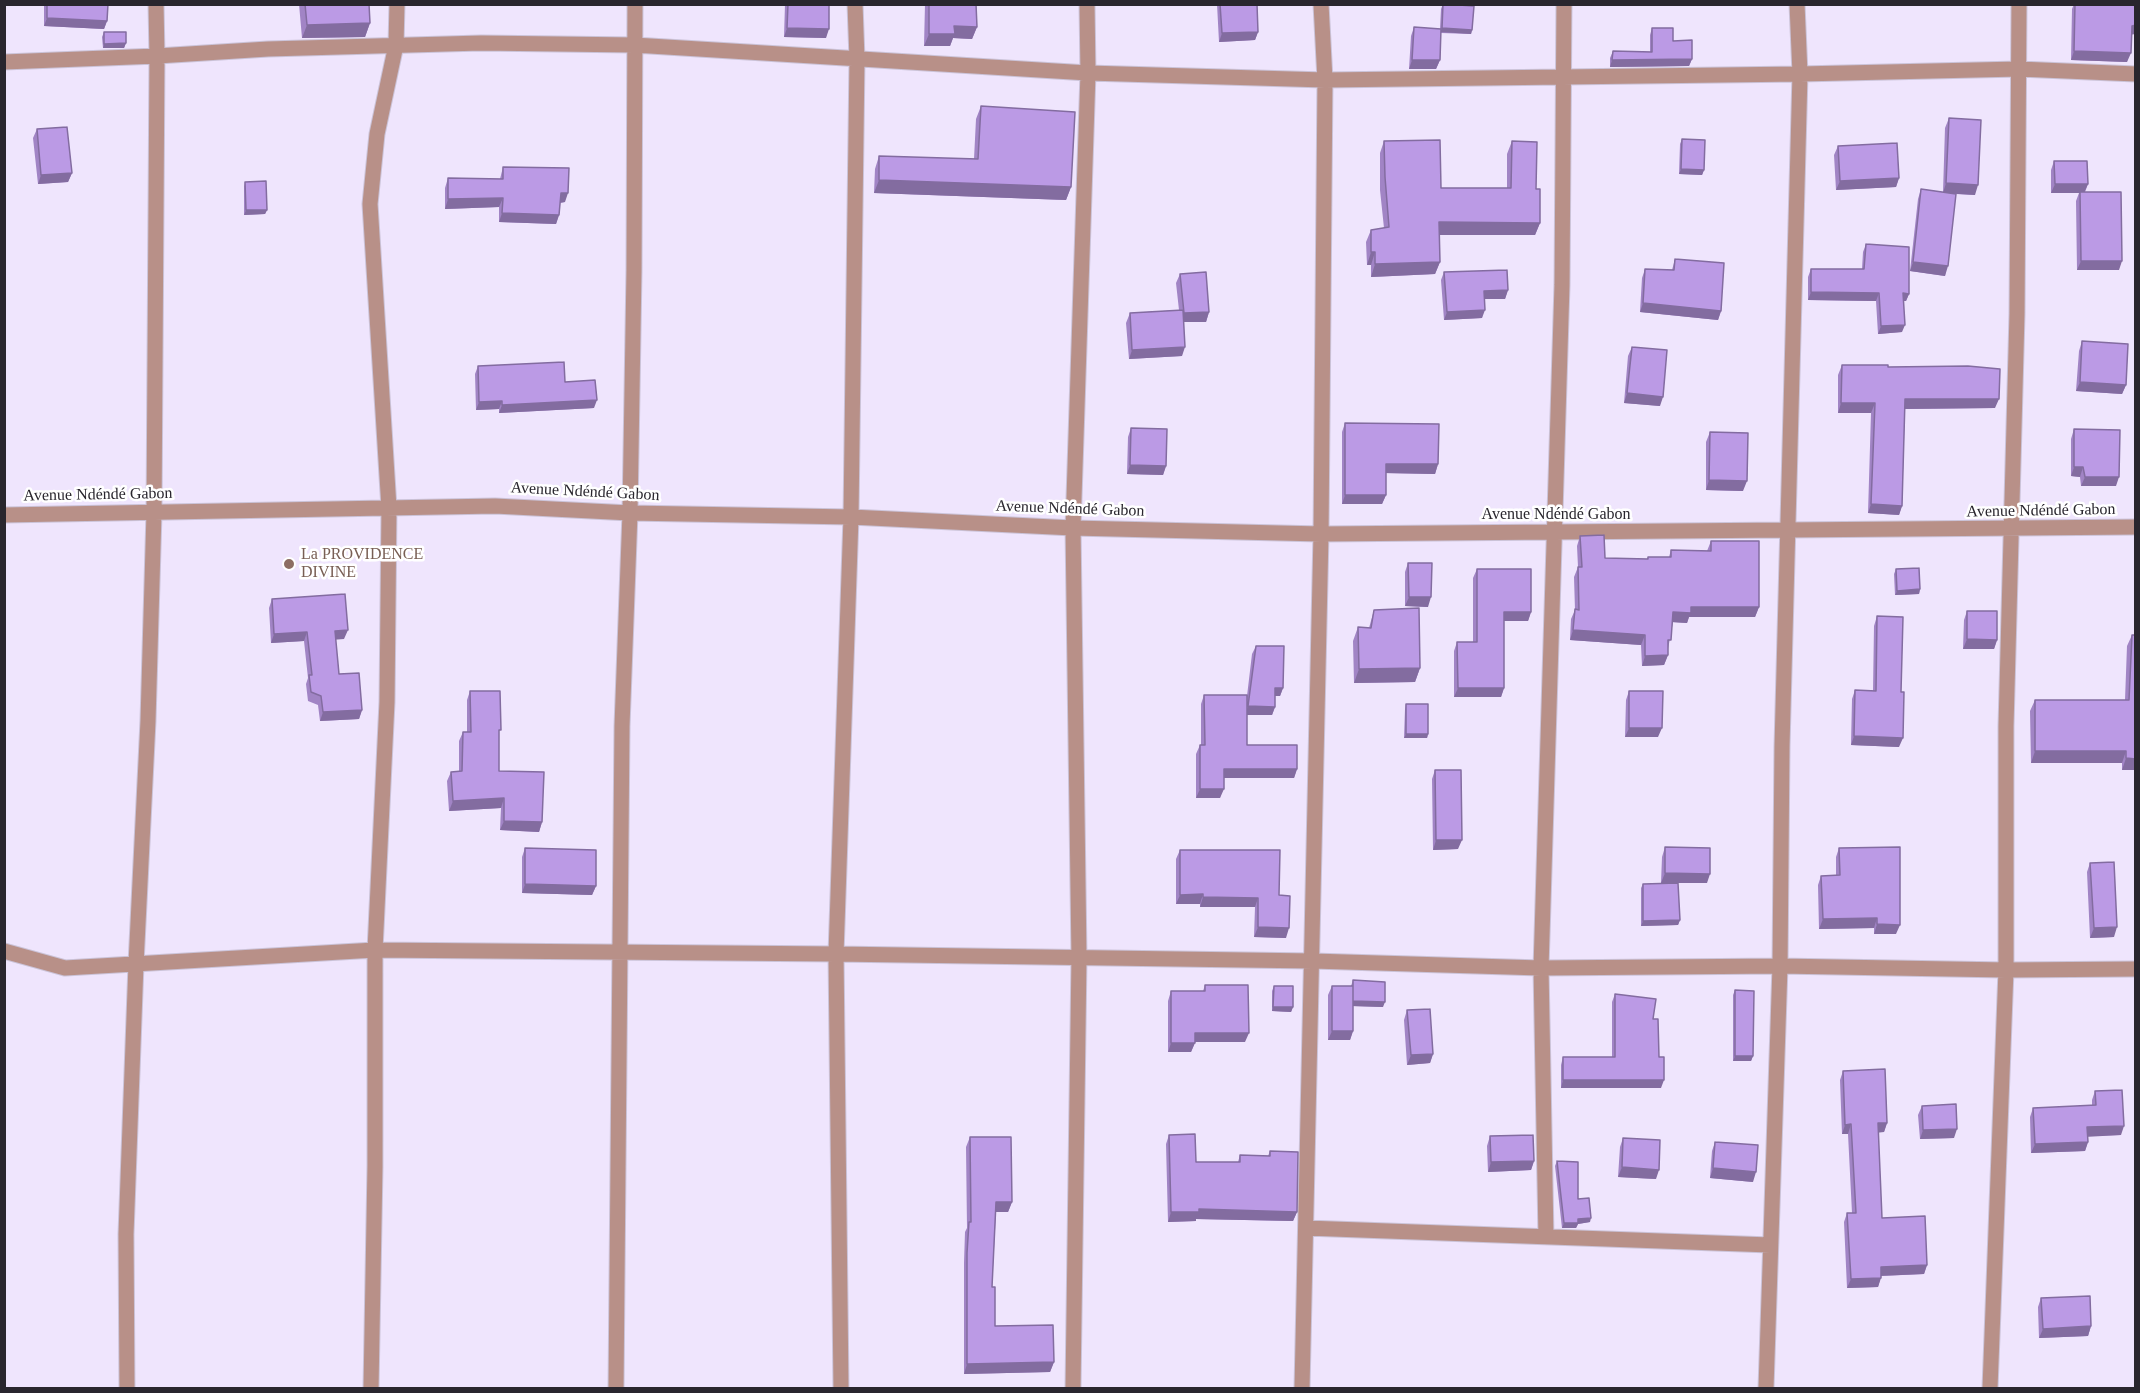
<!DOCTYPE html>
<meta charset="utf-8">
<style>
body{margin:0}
#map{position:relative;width:2140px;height:1393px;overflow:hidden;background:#efe5fd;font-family:"Times New Roman",serif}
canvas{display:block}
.frame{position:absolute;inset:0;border:6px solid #29262e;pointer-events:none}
</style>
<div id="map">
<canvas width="2140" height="1393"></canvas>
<div class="frame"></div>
</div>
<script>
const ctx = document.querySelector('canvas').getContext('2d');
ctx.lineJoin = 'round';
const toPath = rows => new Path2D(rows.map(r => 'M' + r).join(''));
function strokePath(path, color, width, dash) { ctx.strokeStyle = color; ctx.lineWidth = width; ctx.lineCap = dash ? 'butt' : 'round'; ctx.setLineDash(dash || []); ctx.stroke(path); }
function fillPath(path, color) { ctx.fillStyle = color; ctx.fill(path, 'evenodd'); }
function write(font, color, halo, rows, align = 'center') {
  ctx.font = font + ' "Times New Roman",serif'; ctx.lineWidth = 5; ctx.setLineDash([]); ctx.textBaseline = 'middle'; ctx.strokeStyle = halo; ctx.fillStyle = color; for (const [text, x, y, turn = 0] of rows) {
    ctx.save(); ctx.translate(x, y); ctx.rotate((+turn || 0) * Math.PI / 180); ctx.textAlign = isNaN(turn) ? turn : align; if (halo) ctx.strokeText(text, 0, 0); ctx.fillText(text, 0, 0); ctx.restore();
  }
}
const minor = toPath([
 [4,62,157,56,268,49,481,43,634,45,1088,73,1325,80,1800,74,2019,69,2136,74],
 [4,515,495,506,630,513,851,517,1073,528,1321,534,2136,527],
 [4,951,65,968,375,950,836,954,1313,961,1541,968,1780,966,2006,970,2136,969],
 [1306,1228,1770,1245],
 [1546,1237,1541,968,1562,285,1564,4],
 [127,1388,126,1234,136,964,148,721,154,513,157,56,156,4],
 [371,1388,375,1166,375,950,387,702,389,508,370,204,377,134,396,45,397,4],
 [616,1388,622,726,630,513,634,271,635,4],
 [841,1388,836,954,851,517,857,59,855,4],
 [1073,1388,1079,957,1073,528,1088,73,1087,4],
 [1302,1388,1321,534,1325,80,1321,4],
 [1766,1388,1780,966,1782,746,1800,74,1797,4],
 [1990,1388,2006,970,2006,726,2017,314,2019,4]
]);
strokePath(minor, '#cbc3d8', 17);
strokePath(minor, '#b89088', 15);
fillPath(toPath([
 [44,4,108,4,107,21,104,29,44,26],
 [299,4,369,4,370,23,365,37,302,38],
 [785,4,829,4,826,38,784,37],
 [925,4,976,4,977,27,972,39,953,38,950,46,924,46],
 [1217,4,1257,4,1258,32,1255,40,1219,42],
 [1443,4,1472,30,1471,34,1441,33,1440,60,1436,69,1409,69,1411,36,1414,27,1440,29,1441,9],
 [2074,4,2136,4,2136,34,2131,34,2127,62,2071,60,2072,9],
 [1652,28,1692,59,1689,66,1610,67,1610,58,1613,51,1650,52,1650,35],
 [104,32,126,43,124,48,103,48,102,37],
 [981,106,1071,187,1066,200,874,193,875,169,879,156,974,159,976,119],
 [1949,118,1975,195,1956,194,1945,276,1910,271,1918,199,1921,189,1943,192,1945,128],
 [37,129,72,173,68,182,38,184,33,138],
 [1682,139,1704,170,1702,175,1679,174,1680,144],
 [1384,141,1441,188,1507,188,1507,154,1512,141,1536,189,1540,223,1535,235,1440,235,1440,262,1435,274,1371,277,1371,265,1367,265,1366,242,1371,230,1384,228,1380,190,1380,153],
 [1838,146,1899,178,1896,187,1836,190,1834,155],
 [2054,161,2088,184,2085,192,2119,270,2077,270,2076,201,2079,193,2051,193,2051,170],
 [503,167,565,202,560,203,559,215,556,224,499,222,499,207,445,209,445,188,448,178,500,179],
 [245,182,267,210,265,214,244,215,244,186],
 [1866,244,1909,294,1906,301,1903,301,1902,332,1878,334,1876,301,1808,300,1808,277,1811,269,1862,269,1863,252],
 [1675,259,1721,311,1718,320,1640,312,1642,278,1645,269,1672,270],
 [1444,272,1508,290,1505,299,1484,299,1482,318,1444,320,1441,280],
 [1180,274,1209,312,1206,322,1184,322,1182,356,1129,359,1126,323,1130,313,1179,310,1176,283],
 [2082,341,2126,385,2122,394,2076,391,2079,351],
 [1632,347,1660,406,1624,403,1628,356],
 [1842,365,1888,367,1995,408,1905,409,1902,506,1899,515,1868,513,1871,413,1838,413,1838,375],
 [478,366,565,382,594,408,499,413,499,409,476,410,475,374],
 [1345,423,1438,464,1435,474,1386,473,1386,495,1382,504,1342,504,1342,432],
 [1131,428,1166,466,1163,475,1127,474,1128,437],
 [2074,429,2116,486,2081,486,2080,477,2071,476,2071,439],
 [1710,432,1743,491,1706,490,1706,442],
 [1580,536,1605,558,1647,559,1648,557,1669,557,1671,550,1707,551,1711,541,1759,607,1755,617,1689,617,1687,623,1673,622,1668,649,1668,655,1664,665,1642,666,1641,645,1570,640,1571,619,1575,610,1574,577,1578,567,1577,546],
 [1408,563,1428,607,1405,606,1405,572],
 [1477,569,1531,612,1528,621,1504,621,1504,688,1501,697,1454,697,1454,651,1457,642,1473,642,1473,578],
 [1896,569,1920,589,1919,594,1895,595,1894,574],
 [272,599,344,639,335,639,339,674,362,710,359,719,320,721,318,705,308,701,306,684,308,678,304,641,271,643,269,608],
 [1374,610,1420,668,1415,682,1354,683,1353,641,1358,627,1369,628],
 [1967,611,1997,640,1994,649,1963,649,1964,620],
 [1877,616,1899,747,1851,745,1852,699,1855,690,1873,691,1874,626],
 [2132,635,2136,635,2136,770,2122,770,2122,763,2031,763,2030,711,2035,700,2125,700,2127,646],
 [1256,646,1283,688,1280,696,1275,696,1275,707,1272,715,1247,715,1247,745,1297,769,1294,778,1224,778,1220,798,1196,798,1196,754,1200,745,1201,745,1201,704,1204,695,1247,696,1252,654],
 [470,691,499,735,499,771,542,822,539,832,500,830,501,808,449,811,447,781,451,772,459,772,459,741,463,732,467,732,467,700],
 [1629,691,1658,737,1625,737,1626,700],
 [1406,704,1428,734,1427,738,1404,738,1405,709],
 [1435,770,1458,849,1433,850,1432,779],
 [1665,847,1707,883,1661,883,1662,857],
 [525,848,596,886,592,895,522,893,522,857],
 [1839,848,1896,934,1874,934,1874,928,1819,929,1818,885,1821,876,1836,875,1836,857],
 [1180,850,1279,895,1286,938,1254,937,1255,907,1200,907,1200,904,1176,904,1176,859],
 [2090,863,2114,937,2090,938,2087,872],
 [1643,884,1680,920,1678,925,1641,926,1641,888],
 [1353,980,1383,1007,1353,1006,1353,1031,1350,1040,1328,1040,1328,995,1332,986,1351,986],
 [1205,985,1245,1042,1195,1042,1191,1052,1168,1052,1168,1001,1171,991,1203,991],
 [1274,986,1293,1007,1291,1012,1272,1011,1272,991],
 [1735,990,1753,1056,1751,1061,1733,1061,1733,995],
 [1615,994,1653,1019,1659,1057,1661,1088,1561,1088,1561,1065,1563,1057,1612,1057,1612,1002],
 [1407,1010,1433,1054,1430,1063,1407,1065,1404,1020],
 [1843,1071,1887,1123,1884,1132,1878,1132,1882,1218,1927,1265,1924,1274,1881,1276,1878,1287,1847,1288,1844,1222,1847,1213,1852,1213,1848,1134,1842,1134,1840,1080],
 [2095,1091,2121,1135,2088,1136,2088,1142,2085,1151,2031,1153,2030,1117,2033,1108,2092,1106,2092,1100],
 [1922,1106,1954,1138,1920,1139,1918,1115],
 [1169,1135,1196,1162,1238,1162,1240,1155,1268,1156,1270,1151,1297,1212,1293,1221,1196,1219,1196,1221,1168,1222,1166,1144],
 [1490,1136,1534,1161,1531,1170,1488,1172,1487,1146],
 [970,1137,1012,1202,1008,1212,996,1212,992,1287,995,1326,1054,1362,1050,1372,964,1374,964,1263,965,1232,967,1228,966,1147],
 [1623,1138,1656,1179,1618,1177,1620,1147],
 [1715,1142,1753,1182,1710,1178,1712,1151],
 [1557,1161,1578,1199,1590,1222,1578,1224,1576,1228,1562,1228,1555,1166],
 [2041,1298,2091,1326,2088,1336,2039,1338,2038,1307]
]), '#a184c5');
fillPath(toPath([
 [47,18,107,21,104,29,44,26],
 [370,23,365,37,302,38,307,25],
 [2136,25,2136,34,2128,35,2132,26],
 [954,26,977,27,972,39,953,38,950,46,924,46,929,34],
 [787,28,829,29,826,38,784,37],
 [1442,28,1472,30,1471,34,1440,32],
 [1258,32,1255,40,1219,42,1222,33],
 [126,43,124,48,103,48,104,44],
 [2074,51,2131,53,2127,62,2071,60],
 [1692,59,1689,66,1610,67,1612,60],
 [1412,60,1440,60,1436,69,1409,69],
 [1681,169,1704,170,1702,175,1679,174],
 [72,173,68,182,38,184,41,175],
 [1899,178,1896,187,1836,190,1840,181],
 [879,180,1071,187,1066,200,874,193],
 [1946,183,1978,185,1975,195,1943,193],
 [2055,184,2088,184,2084,193,2051,193],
 [561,193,568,193,565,202,558,203],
 [503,198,499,207,445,209,448,199],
 [246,210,267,210,265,214,244,215],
 [502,213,559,215,556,224,499,222],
 [1439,222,1540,223,1535,235,1435,235],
 [1371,252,1375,252,1371,265,1367,265],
 [2081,261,2122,261,2119,270,2077,270],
 [1440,262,1435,274,1371,277,1375,264],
 [1913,262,1948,266,1945,276,1910,271],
 [1508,290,1505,299,1481,299,1484,291],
 [1811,292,1879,293,1876,301,1808,300],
 [1903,293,1909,294,1906,301,1900,301],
 [1643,303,1721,311,1718,320,1640,312],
 [1485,310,1482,318,1444,320,1447,312],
 [1209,312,1206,322,1181,322,1184,313],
 [1905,325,1902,332,1878,334,1881,326],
 [1185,347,1182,356,1129,359,1132,350],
 [2080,382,2126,385,2122,394,2076,391],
 [1627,393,1663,397,1660,406,1624,403],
 [1905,399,1999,399,1995,408,1902,409],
 [597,400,594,408,499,413,502,405],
 [502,401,499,409,476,410,479,402],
 [1841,403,1875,403,1871,413,1838,413],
 [1386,464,1438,464,1435,474,1382,473],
 [1130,465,1166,466,1163,475,1127,474],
 [2074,467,2083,467,2080,477,2071,476],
 [2085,477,2119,477,2116,486,2081,486],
 [1709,480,1747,481,1743,491,1706,490],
 [1345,495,1386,495,1382,504,1342,504],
 [1871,504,1902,506,1899,515,1868,513],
 [1920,589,1919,594,1895,595,1897,591],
 [1409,597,1431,597,1428,607,1405,606],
 [1691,607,1759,607,1755,617,1689,617,1687,623,1670,622,1673,612],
 [1504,612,1531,612,1528,621,1500,621],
 [348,630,344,639,331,640,335,631],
 [1573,630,1645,635,1641,645,1570,640],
 [307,632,304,641,271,643,274,634],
 [1967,639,1997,640,1994,649,1963,649],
 [1668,655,1664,665,1642,666,1645,656],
 [1420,668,1415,682,1354,683,1359,669],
 [1275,688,1283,688,1280,696,1272,696],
 [1458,688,1504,688,1501,697,1454,697],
 [1248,706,1275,707,1272,715,1245,715],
 [362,710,359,719,320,721,323,712],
 [1629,728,1662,728,1658,737,1625,737],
 [1406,734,1428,734,1427,738,1404,738],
 [1854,736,1903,738,1899,747,1851,745],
 [2035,751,2126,751,2122,763,2031,763],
 [2126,758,2136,759,2136,770,2122,770],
 [1224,769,1297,769,1294,778,1221,778],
 [1200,789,1224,789,1220,798,1196,798],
 [504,798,501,808,449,811,453,801],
 [504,821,542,822,539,832,500,830],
 [1436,840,1462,840,1458,849,1433,850],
 [1665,873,1710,874,1707,883,1661,883],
 [525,884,596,886,592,895,522,893],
 [1203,894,1200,904,1176,904,1180,895],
 [1203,897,1258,898,1255,907,1200,907],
 [1877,918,1874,928,1819,929,1823,919],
 [1680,920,1678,925,1641,926,1643,921],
 [1877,924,1900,925,1896,934,1874,934],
 [1258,927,1289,928,1286,938,1254,937],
 [2117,927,2114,937,2090,938,2094,928],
 [1352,1001,1385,1002,1383,1007,1350,1006],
 [1273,1007,1293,1007,1291,1012,1272,1011],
 [1332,1031,1353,1031,1350,1040,1328,1040],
 [1195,1033,1249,1033,1245,1042,1191,1042],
 [1171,1043,1195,1043,1191,1052,1168,1052],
 [1433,1054,1430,1063,1407,1065,1411,1055],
 [1735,1056,1753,1056,1751,1061,1733,1061],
 [1563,1080,1664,1080,1661,1088,1561,1088],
 [1878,1123,1887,1123,1884,1132,1875,1133],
 [1851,1124,1848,1134,1842,1134,1845,1125],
 [2124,1126,2121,1135,2084,1137,2087,1127],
 [1957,1129,1954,1138,1920,1139,1923,1130],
 [2088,1142,2085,1151,2031,1153,2035,1144],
 [1534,1161,1531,1170,1488,1172,1491,1162],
 [1622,1167,1659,1170,1656,1179,1618,1177],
 [1713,1168,1756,1172,1753,1182,1710,1178],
 [996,1202,1012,1202,1008,1212,992,1212],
 [1199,1209,1297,1212,1293,1221,1196,1219,1196,1221,1168,1222,1171,1212],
 [1591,1218,1590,1222,1578,1224,1576,1228,1562,1228,1564,1223,1578,1219],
 [1927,1265,1924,1274,1877,1276,1881,1267],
 [1881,1278,1878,1287,1847,1288,1851,1279],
 [2091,1326,2088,1336,2039,1338,2043,1329],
 [1054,1362,1050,1372,964,1374,967,1364]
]), '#836ca0');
const building = toPath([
 [47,4,108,4,107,21,47,18,47,4],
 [305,4,369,4,370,23,307,25,305,4],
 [788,4,829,4,829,29,787,28,788,4],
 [929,4,976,4,977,27,954,26,955,34,929,34,929,4],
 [1220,4,1257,4,1258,32,1222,33,1220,4],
 [1443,4,1474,6,1472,30,1442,28,1443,4],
 [2075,4,2136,4,2136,25,2132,26,2131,53,2074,51,2075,4],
 [1414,27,1441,29,1440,60,1412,60,1414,27],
 [1652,28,1673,28,1673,41,1692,40,1692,59,1612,60,1613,51,1652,52,1652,28],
 [104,32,126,32,126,43,104,44,104,32],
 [981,106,1075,112,1071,187,879,180,879,156,978,159,981,106],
 [1949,118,1981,120,1978,185,1946,183,1949,118],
 [67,127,72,173,41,175,37,129,67,127],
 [1682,139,1705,140,1704,170,1681,169,1682,139],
 [1440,140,1441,188,1511,188,1512,141,1537,142,1536,189,1540,189,1540,223,1439,222,1440,262,1375,264,1375,252,1371,252,1371,230,1389,227,1385,177,1384,141,1440,140],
 [1897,143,1899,178,1840,181,1838,146,1897,143],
 [2054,161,2087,161,2088,184,2055,184,2054,161],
 [503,167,569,168,568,193,561,193,559,215,502,213,503,198,448,199,448,178,503,179,503,167],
 [266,181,267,210,246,210,245,182,266,181],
 [1921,189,1956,194,1948,266,1913,262,1921,189],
 [2080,192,2121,192,2122,261,2081,261,2080,192],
 [1866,244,1909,247,1909,294,1903,293,1905,325,1881,326,1879,293,1811,292,1811,269,1864,269,1866,244],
 [1675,259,1724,263,1721,311,1643,303,1645,269,1674,270,1675,259],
 [1507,270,1508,290,1484,291,1485,310,1447,312,1444,272,1507,270],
 [1206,272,1209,312,1184,313,1180,274,1206,272],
 [1183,310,1185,347,1132,350,1130,313,1183,310],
 [2082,341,2128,344,2126,385,2080,382,2082,341],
 [1632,347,1667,350,1663,397,1627,393,1632,347],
 [564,362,565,382,595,380,597,400,502,405,502,401,479,402,478,366,564,362],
 [1842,365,1888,365,1888,367,1968,366,2000,369,1999,399,1905,399,1902,506,1871,504,1875,403,1841,403,1842,365],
 [1345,423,1439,424,1438,464,1386,464,1386,495,1345,495,1345,423],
 [1131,428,1167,429,1166,466,1130,465,1131,428],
 [2074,429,2120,430,2119,477,2085,477,2083,467,2074,467,2074,429],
 [1710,432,1748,433,1747,481,1709,480,1710,432],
 [1604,535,1605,558,1648,559,1648,557,1671,557,1671,550,1711,551,1711,541,1759,541,1759,607,1691,607,1691,613,1673,612,1671,640,1668,640,1668,655,1645,656,1645,635,1573,630,1575,609,1579,610,1578,567,1582,567,1580,536,1604,535],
 [1408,563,1432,563,1431,597,1409,597,1408,563],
 [1919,568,1920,589,1897,591,1896,569,1919,568],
 [1477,569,1531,569,1531,612,1504,612,1504,688,1458,688,1457,642,1477,642,1477,569],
 [345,594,348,630,335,631,339,674,359,673,362,710,323,712,321,696,311,692,309,675,312,675,307,632,274,634,272,599,345,594],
 [1419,608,1420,668,1359,669,1358,627,1371,628,1374,610,1419,608],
 [1967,611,1997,611,1997,640,1967,639,1967,611],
 [1877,616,1903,617,1901,692,1904,692,1903,738,1854,736,1855,690,1876,691,1877,616],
 [2132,635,2136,635,2136,759,2126,758,2126,751,2035,751,2035,700,2129,700,2132,635],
 [1256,646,1284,646,1283,688,1275,688,1275,707,1248,706,1256,646],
 [470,691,500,691,501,730,499,730,499,771,544,772,542,822,504,821,504,798,453,801,451,772,462,771,463,732,471,732,470,691],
 [1629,691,1663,691,1662,728,1629,728,1629,691],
 [1204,695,1247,695,1247,745,1297,745,1297,769,1224,769,1224,789,1200,789,1200,745,1205,745,1204,695],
 [1406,704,1428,704,1428,734,1406,734,1406,704],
 [1435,770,1461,770,1462,840,1436,840,1435,770],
 [1665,847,1710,848,1710,874,1665,873,1665,847],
 [1900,847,1900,925,1877,924,1877,918,1823,919,1821,876,1840,875,1839,848,1900,847],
 [525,848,596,850,596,886,525,884,525,848],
 [1180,850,1280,850,1279,895,1290,896,1289,928,1258,927,1258,898,1203,897,1203,894,1180,895,1180,850],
 [2114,862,2117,927,2094,928,2090,863,2114,862],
 [1678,883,1680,920,1643,921,1643,884,1678,883],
 [1353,980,1385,982,1385,1002,1353,1001,1353,980],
 [1205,985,1248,985,1249,1033,1195,1033,1195,1043,1171,1043,1171,991,1205,991,1205,985],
 [1274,986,1293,986,1293,1007,1273,1007,1274,986],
 [1332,986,1353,986,1353,1031,1332,1031,1332,986],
 [1735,990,1754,991,1753,1056,1735,1056,1735,990],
 [1615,994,1656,999,1653,1019,1658,1019,1659,1057,1664,1057,1664,1080,1563,1080,1563,1057,1615,1057,1615,994],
 [1430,1009,1433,1054,1411,1055,1407,1010,1430,1009],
 [1885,1069,1887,1123,1878,1123,1882,1218,1925,1216,1927,1265,1881,1267,1881,1278,1851,1279,1847,1213,1856,1213,1851,1124,1845,1125,1843,1071,1885,1069],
 [2122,1090,2124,1126,2087,1127,2088,1142,2035,1144,2033,1108,2096,1105,2095,1091,2122,1090],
 [1956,1104,1957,1129,1923,1130,1922,1106,1956,1104],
 [1195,1134,1196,1162,1240,1162,1240,1155,1270,1156,1270,1151,1298,1152,1297,1212,1199,1209,1199,1212,1171,1212,1169,1135,1195,1134],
 [1533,1135,1534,1161,1491,1162,1490,1136,1533,1135],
 [970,1137,1011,1137,1012,1202,996,1202,992,1287,995,1287,995,1326,1053,1325,1054,1362,967,1364,967,1253,969,1222,971,1222,970,1137],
 [1623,1138,1660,1140,1659,1170,1622,1167,1623,1138],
 [1715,1142,1758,1145,1756,1172,1713,1168,1715,1142],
 [1557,1161,1578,1162,1578,1199,1589,1198,1591,1218,1578,1219,1578,1223,1564,1223,1557,1161],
 [2090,1296,2091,1326,2043,1329,2041,1298,2090,1296]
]);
fillPath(building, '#bb9ae5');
strokePath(building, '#836ca0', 1.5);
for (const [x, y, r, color] of [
 [289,564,6,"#8d6e63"]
]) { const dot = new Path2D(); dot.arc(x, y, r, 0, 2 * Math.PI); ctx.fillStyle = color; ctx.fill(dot); strokePath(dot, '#fff', 2); }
write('16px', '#29262e', '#fff', [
 ["Avenue Ndéndé Gabon",585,492,3],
 ["Avenue Ndéndé Gabon",98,495,-1],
 ["Avenue Ndéndé Gabon",1070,509,2],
 ["Avenue Ndéndé Gabon",2041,511,-1],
 ["Avenue Ndéndé Gabon",1556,515]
]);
write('16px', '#785e54', '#fff', [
 ["La PROVIDENCE",301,555],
 ["DIVINE",301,573]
], 'left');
</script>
